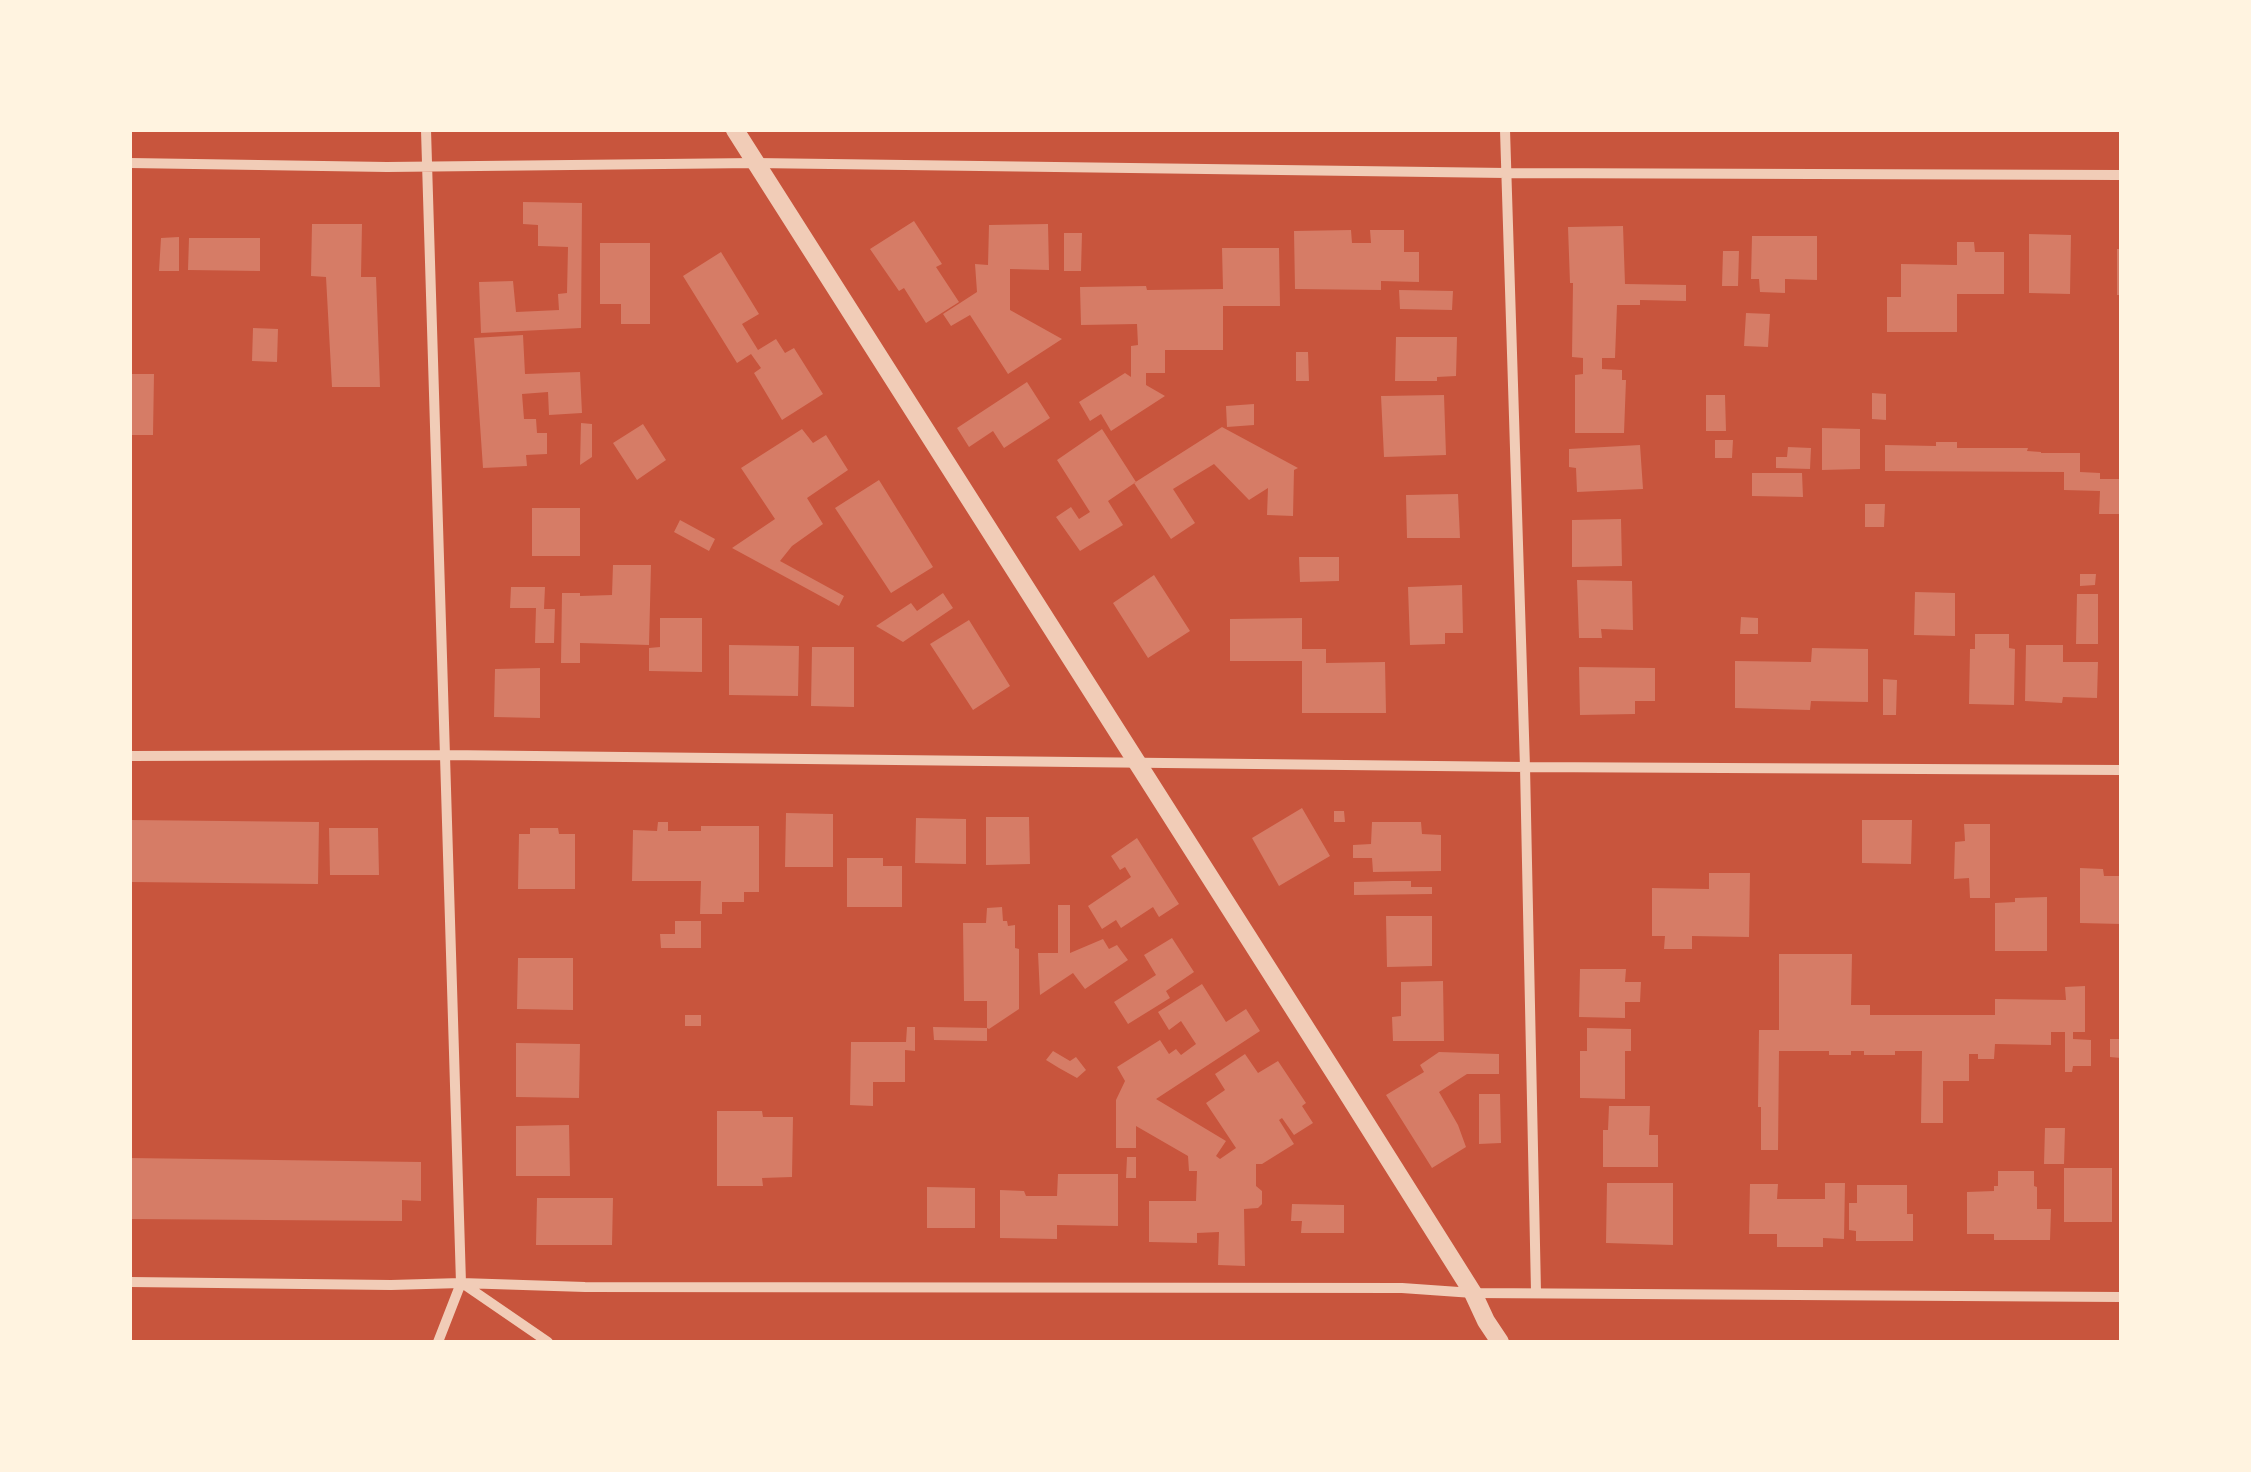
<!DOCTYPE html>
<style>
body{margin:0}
#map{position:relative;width:2251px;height:1472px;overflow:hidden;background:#c8553d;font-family:Manrope,sans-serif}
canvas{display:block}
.frame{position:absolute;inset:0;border:132px solid #fff3e0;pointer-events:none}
</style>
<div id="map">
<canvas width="2251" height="1472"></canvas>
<div class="frame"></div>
</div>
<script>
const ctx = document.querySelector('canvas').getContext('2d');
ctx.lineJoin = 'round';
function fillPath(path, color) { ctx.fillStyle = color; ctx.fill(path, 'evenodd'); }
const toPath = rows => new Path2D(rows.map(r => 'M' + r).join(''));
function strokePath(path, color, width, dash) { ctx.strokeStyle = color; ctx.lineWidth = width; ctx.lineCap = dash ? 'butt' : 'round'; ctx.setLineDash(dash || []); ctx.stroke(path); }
fillPath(toPath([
 [523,202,582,203,581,328,481,333,479,282,513,281,516,312,559,310,558,294,567,293,568,247,538,246,538,225,523,224],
 [914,221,942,264,936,267,959,302,926,323,904,288,899,291,870,249],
 [312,224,362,224,361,277,376,277,380,387,332,387,326,277,311,276],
 [1048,224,1049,270,1010,269,1010,310,1062,339,1008,374,970,315,951,326,943,314,977,292,975,264,988,265,989,225],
 [1623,226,1625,284,1686,285,1686,301,1640,300,1640,305,1617,305,1615,358,1602,358,1602,369,1622,370,1622,380,1626,380,1624,433,1575,433,1575,375,1583,374,1583,358,1572,357,1573,283,1570,283,1568,227],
 [1351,230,1352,243,1371,243,1370,230,1404,230,1404,252,1419,252,1419,282,1381,281,1381,290,1295,289,1294,231],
 [1064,233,1082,233,1081,271,1064,271],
 [2029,234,2071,235,2070,294,2029,293],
 [1752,236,1817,236,1817,280,1785,279,1785,293,1760,292,1759,279,1751,279],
 [179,237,179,271,159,271,161,238],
 [189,238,260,238,260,271,188,270],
 [1957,242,1974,242,1975,252,2004,252,2004,294,1957,294,1957,332,1887,332,1887,297,1901,297,1901,264,1957,265],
 [600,243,650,243,650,324,621,324,621,304,600,304],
 [1222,248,1279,248,1280,306,1223,306,1223,350,1165,350,1165,373,1146,373,1146,385,1165,396,1111,431,1101,414,1090,421,1079,402,1125,373,1131,377,1131,346,1138,345,1137,324,1081,325,1080,287,1146,286,1147,290,1223,289],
 [2117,249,2121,249,2121,295,2117,295],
 [1723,251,1739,251,1738,286,1722,286],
 [721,252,759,314,742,324,758,350,776,339,785,353,794,348,823,394,782,420,754,373,761,368,751,354,737,363,683,276],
 [1399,290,1453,291,1452,310,1400,309],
 [1746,313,1770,314,1768,347,1744,346],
 [253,328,278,329,277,362,252,361],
 [523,335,525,374,580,372,582,413,549,415,548,392,522,394,524,419,536,419,537,433,547,433,547,454,526,455,527,466,483,468,474,338],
 [1396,337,1457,337,1456,376,1437,377,1437,381,1395,381],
 [1296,352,1308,352,1309,381,1296,381],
 [130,374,154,374,153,435,130,435],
 [1027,382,1050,418,1004,448,993,431,969,447,957,428],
 [1872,393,1886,394,1886,420,1872,419],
 [1444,395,1446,455,1384,457,1381,396],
 [1706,395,1725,395,1726,431,1706,431],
 [1254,404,1254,425,1227,427,1226,406],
 [581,423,592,424,592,457,580,465],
 [643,424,666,460,637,480,613,443],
 [1222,427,1298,468,1294,470,1293,516,1267,515,1268,488,1249,500,1214,464,1173,489,1195,523,1171,539,1134,483],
 [1822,428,1860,429,1860,469,1822,470],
 [802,429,813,443,826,435,848,470,807,498,823,524,792,546,780,561,844,596,839,606,732,548,775,519,741,468],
 [1102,429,1136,482,1108,501,1123,525,1080,551,1056,517,1071,507,1079,519,1090,512,1057,460],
 [1715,440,1733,440,1732,458,1715,458],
 [1936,442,1957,442,1957,448,2028,448,2027,451,2041,452,2041,453,2080,453,2080,472,2100,473,2100,479,2121,479,2121,514,2099,514,2100,491,2064,490,2064,472,1885,471,1885,445,1936,446],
 [1640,445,1643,489,1577,492,1576,468,1569,467,1569,449],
 [1788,447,1811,448,1810,469,1776,468,1776,457,1787,457],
 [1752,473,1802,473,1803,497,1752,496],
 [879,480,933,567,891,593,835,508],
 [1458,494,1460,538,1407,538,1406,495],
 [1865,504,1885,504,1884,527,1865,527],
 [532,508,580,508,580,556,532,556],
 [1621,519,1622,566,1572,567,1572,520],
 [680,520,715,539,709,551,674,532],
 [1299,557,1339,557,1339,581,1300,582],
 [613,565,651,565,649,645,580,643,580,663,561,663,562,593,580,593,580,596,612,595],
 [2080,574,2096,574,2095,585,2080,586],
 [1154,575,1190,631,1148,658,1113,603],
 [1577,580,1632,581,1633,630,1601,629,1602,638,1579,638],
 [1462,585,1463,633,1445,633,1445,644,1410,645,1408,587],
 [511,587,545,587,544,609,555,609,554,643,535,643,536,608,510,608],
 [1915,592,1955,593,1955,636,1914,635],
 [943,593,953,608,903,642,876,626,911,603,917,611],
 [2077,594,2098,594,2098,644,2076,644],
 [1741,617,1758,618,1758,634,1740,634],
 [660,618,702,618,702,672,649,671,649,648,660,647],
 [1302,618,1302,649,1326,649,1326,663,1385,662,1386,713,1302,713,1302,661,1230,661,1230,619],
 [969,620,1010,686,973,710,930,644],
 [1975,634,2009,634,2009,648,2015,649,2014,705,1969,704,1970,649,1975,649],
 [729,645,799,646,798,696,729,695],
 [2026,645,2063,645,2063,662,2098,662,2097,698,2063,697,2062,703,2025,701],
 [812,647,854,647,854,707,811,706],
 [1812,648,1868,649,1868,702,1811,701,1810,710,1735,708,1735,661,1811,662],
 [1579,667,1655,668,1655,701,1635,701,1635,714,1580,715],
 [540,668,540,718,494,717,495,669],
 [1883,679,1897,680,1896,715,1883,715],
 [1302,808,1330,856,1279,886,1252,838],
 [1334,811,1344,811,1345,822,1334,822],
 [786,813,833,814,833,867,785,867],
 [986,817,1029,817,1030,864,986,865],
 [916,818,966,819,966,864,915,863],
 [130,820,319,822,318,884,130,882],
 [1862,820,1912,820,1911,864,1862,863],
 [658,822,668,822,668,831,701,831,701,826,759,826,759,892,744,892,744,902,722,902,722,914,700,914,701,881,632,881,633,830,657,831],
 [1372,822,1421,822,1422,834,1441,835,1441,871,1373,872,1372,858,1353,858,1353,845,1371,844],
 [1964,824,1990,824,1990,898,1970,898,1969,878,1954,879,1955,842,1965,841],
 [329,828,378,828,379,875,330,875],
 [530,828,558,828,559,834,575,834,575,889,518,889,519,834,530,834],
 [1137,838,1179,904,1159,917,1153,907,1121,928,1116,920,1102,929,1088,906,1131,877,1125,867,1120,870,1111,856],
 [847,858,883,858,883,866,902,866,902,907,847,907],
 [2080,868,2103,869,2104,876,2121,876,2121,924,2080,923],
 [1709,873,1750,873,1749,937,1692,936,1692,949,1664,949,1665,936,1652,936,1652,888,1709,889],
 [1392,881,1411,881,1411,887,1432,887,1432,894,1354,895,1354,882],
 [2047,897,2047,951,1995,951,1995,903,2015,902,2015,898],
 [1058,905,1070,905,1070,953,1103,939,1109,949,1117,945,1128,960,1085,989,1073,973,1040,995,1038,953,1058,953],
 [1002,907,1003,921,1007,921,1008,926,1015,925,1015,948,1019,949,1019,1009,989,1029,987,1028,987,1001,964,1001,963,923,986,923,987,908],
 [1386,916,1432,916,1432,966,1387,967],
 [675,921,701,921,701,948,661,948,660,934,675,934],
 [1172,938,1194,972,1166,991,1170,998,1128,1024,1114,1002,1156,975,1144,955],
 [1779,954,1852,954,1851,1005,1870,1005,1870,1015,1995,1015,1995,999,2066,1000,2065,987,2085,986,2085,1032,2073,1032,2073,1039,2091,1040,2091,1066,2073,1066,2072,1072,2065,1072,2065,1032,2051,1032,2051,1045,1995,1044,1994,1059,1978,1059,1978,1054,1969,1054,1969,1081,1943,1081,1943,1123,1921,1123,1922,1051,1895,1051,1895,1055,1864,1055,1864,1051,1851,1051,1851,1055,1829,1055,1829,1051,1779,1051,1778,1150,1761,1150,1761,1107,1758,1107,1759,1030,1779,1030],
 [518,958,573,958,573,1010,517,1009],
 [1580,969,1626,969,1625,982,1641,982,1640,1002,1625,1002,1625,1018,1579,1017],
 [1443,981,1444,1041,1393,1041,1392,1017,1401,1016,1401,982],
 [1202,984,1226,1022,1246,1009,1260,1031,1156,1099,1226,1141,1216,1156,1220,1159,1236,1148,1206,1103,1225,1090,1215,1074,1245,1054,1258,1073,1278,1061,1306,1103,1302,1106,1313,1123,1294,1135,1282,1118,1279,1120,1294,1144,1262,1164,1256,1164,1256,1186,1262,1191,1262,1204,1258,1208,1244,1209,1245,1266,1218,1265,1219,1232,1197,1233,1197,1243,1149,1242,1149,1201,1196,1201,1197,1171,1189,1171,1188,1156,1136,1126,1136,1148,1116,1148,1116,1100,1125,1081,1117,1067,1160,1040,1169,1054,1176,1049,1181,1055,1196,1044,1181,1021,1169,1030,1158,1012],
 [685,1015,701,1015,701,1026,685,1026],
 [907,1027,915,1027,915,1051,905,1050,905,1082,873,1082,873,1106,850,1105,851,1042,906,1042],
 [933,1027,987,1028,987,1041,934,1040],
 [1587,1028,1631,1029,1631,1051,1625,1051,1625,1099,1580,1098,1580,1051,1587,1051],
 [2110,1039,2121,1039,2121,1058,2110,1057],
 [516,1043,580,1044,579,1098,516,1097],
 [1053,1051,1070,1061,1076,1057,1086,1070,1077,1078,1059,1068,1046,1060],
 [1439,1052,1499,1054,1499,1074,1467,1074,1439,1092,1458,1125,1466,1147,1432,1168,1386,1095,1424,1072,1420,1065],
 [1479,1094,1500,1094,1501,1143,1479,1144],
 [1609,1106,1650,1106,1649,1135,1658,1135,1658,1167,1603,1167,1603,1130,1608,1130],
 [717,1111,762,1111,763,1117,793,1117,792,1177,762,1178,763,1186,717,1186],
 [569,1125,570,1176,516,1176,516,1126],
 [2045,1128,2065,1128,2064,1164,2044,1164],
 [1127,1157,1136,1157,1136,1178,1126,1178],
 [130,1158,421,1162,421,1201,402,1200,402,1221,130,1219],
 [2064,1168,2112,1168,2112,1222,2064,1222],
 [1998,1171,2034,1171,2034,1186,2037,1187,2037,1209,2051,1209,2050,1240,1994,1240,1994,1234,1967,1234,1967,1192,1994,1191,1994,1186,1998,1186],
 [1058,1174,1118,1174,1118,1226,1057,1225,1057,1239,1000,1238,1000,1190,1024,1191,1026,1196,1057,1196],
 [1607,1183,1673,1183,1673,1245,1606,1243],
 [1825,1183,1845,1183,1844,1239,1823,1238,1823,1247,1777,1247,1777,1234,1749,1234,1750,1184,1778,1184,1777,1199,1825,1199],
 [1857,1185,1907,1185,1907,1214,1913,1214,1913,1241,1856,1241,1856,1231,1849,1230,1849,1203,1857,1203],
 [927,1187,975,1188,975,1228,927,1228],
 [537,1198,613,1198,612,1245,536,1245],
 [1292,1204,1344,1205,1344,1233,1301,1233,1302,1221,1291,1221]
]), '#d67c66');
strokePath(toPath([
 [426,130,461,1283,438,1342],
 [1505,130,1525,767,1536,1292],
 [130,163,387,167,755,163,1506,173,2121,175],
 [130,756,445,755,1525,767,2121,770],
 [130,1282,391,1285,461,1283,585,1287,1402,1288,1473,1293,2121,1297],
 [462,1283,548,1342]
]), '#f1ccb7', 10);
strokePath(toPath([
 [735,130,1344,1088,1473,1293,1486,1321,1500,1342]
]), '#f1ccb7', 18);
</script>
